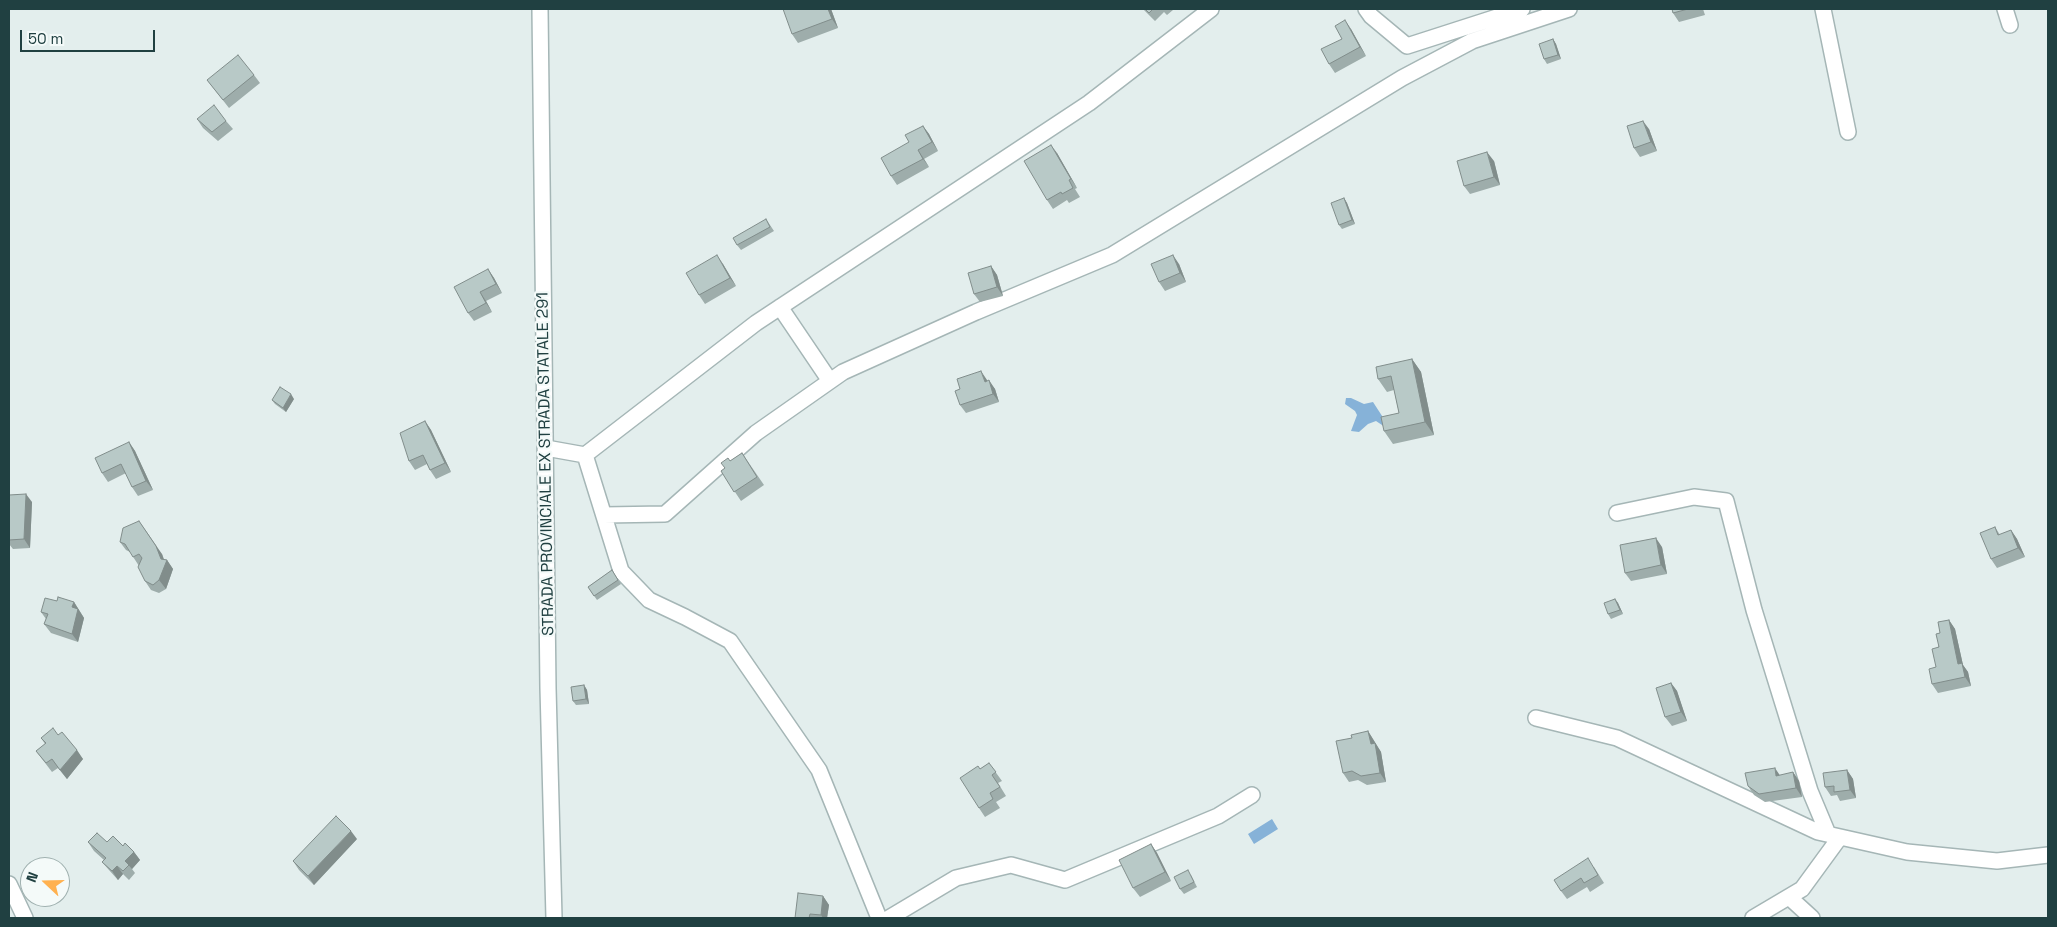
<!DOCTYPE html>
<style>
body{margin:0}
#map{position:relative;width:2057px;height:927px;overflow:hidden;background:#e3eeed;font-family:"Space Grotesk",sans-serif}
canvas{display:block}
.frame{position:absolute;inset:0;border:10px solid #204041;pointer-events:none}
.north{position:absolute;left:20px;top:857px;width:50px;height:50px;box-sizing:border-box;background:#f4faf9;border:1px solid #9fb0af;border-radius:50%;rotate:291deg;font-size:14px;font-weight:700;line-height:20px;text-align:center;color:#204041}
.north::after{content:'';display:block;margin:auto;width:18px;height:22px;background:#ffb150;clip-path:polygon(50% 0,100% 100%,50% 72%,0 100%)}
.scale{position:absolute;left:20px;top:30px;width:135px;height:22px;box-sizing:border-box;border:2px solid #204041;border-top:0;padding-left:6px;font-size:15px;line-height:18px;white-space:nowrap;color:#204041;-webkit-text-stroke:4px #f4faf9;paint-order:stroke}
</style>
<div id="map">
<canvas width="2057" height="927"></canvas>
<div class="frame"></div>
<div class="north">N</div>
<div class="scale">50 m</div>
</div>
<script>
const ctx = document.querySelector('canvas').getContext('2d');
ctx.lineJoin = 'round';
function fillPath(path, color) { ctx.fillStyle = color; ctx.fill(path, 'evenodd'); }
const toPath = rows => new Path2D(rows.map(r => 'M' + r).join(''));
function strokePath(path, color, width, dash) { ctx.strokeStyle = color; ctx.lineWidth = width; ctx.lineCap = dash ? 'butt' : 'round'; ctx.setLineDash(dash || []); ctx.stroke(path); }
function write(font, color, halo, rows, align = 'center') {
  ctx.font = font + ' "Space Grotesk",sans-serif'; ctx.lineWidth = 4.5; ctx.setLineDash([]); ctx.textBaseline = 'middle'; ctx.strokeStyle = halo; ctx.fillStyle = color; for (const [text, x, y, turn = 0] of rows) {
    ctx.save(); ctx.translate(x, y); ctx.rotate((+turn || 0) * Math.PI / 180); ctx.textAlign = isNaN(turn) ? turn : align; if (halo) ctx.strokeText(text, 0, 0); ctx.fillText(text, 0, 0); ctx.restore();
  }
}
fillPath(toPath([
 [1346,398,1351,398,1364,404,1373,402,1384,419,1385,427,1376,421,1368,424,1359,432,1351,431,1357,415,1355,411,1345,404],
 [1272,819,1278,829,1254,844,1248,834]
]), '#86b2d8');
const minor = toPath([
 [1366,9,1371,16,1407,46,1522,9],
 [1823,9,1848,132],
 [2005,9,2010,25],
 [780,307,830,381],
 [546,448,585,455,621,571,649,600,685,617,730,641,819,770,879,918],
 [585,455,756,323,1089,103,1211,9],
 [1617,513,1694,497,1726,501,1754,610,1810,791,1828,834],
 [604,515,665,514,756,433,843,372,976,312,1112,255,1402,78,1472,41,1569,9],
 [1536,718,1617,738,1818,832,1907,852,1997,861,2048,855],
 [9,884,25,918],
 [1789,897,1812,918],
 [889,918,956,878,1011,865,1065,880,1218,816,1252,795],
 [1753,918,1802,889,1840,837]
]);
const tertiary = toPath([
 [540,9,548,688,554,918]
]);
strokePath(minor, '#a5b6b6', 18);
strokePath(tertiary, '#a5b6b6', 18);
strokePath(minor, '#fff', 15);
strokePath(tertiary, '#fff', 15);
fillPath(toPath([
 [831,9,838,28,798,43,792,34],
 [1143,9,1172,9,1173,10,1167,15,1164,12,1155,21],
 [1672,9,1703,9,1705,15,1679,22,1673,13],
 [1351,29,1366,56,1335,73,1329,64,1342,39],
 [1553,39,1556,44,1561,59,1547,64,1544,59],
 [254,75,260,83,229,108,207,80],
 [197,119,226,121,233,129,218,141,203,128],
 [923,126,929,134,938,151,924,159,929,167,897,185,891,176,909,142],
 [1649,129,1657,151,1640,157,1634,148],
 [1057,153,1077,188,1075,189,1080,197,1069,203,1067,200,1053,209,1047,200],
 [1494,161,1500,185,1470,194,1464,186],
 [1344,198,1347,203,1355,224,1342,229,1339,225],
 [766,219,774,231,741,250,737,245],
 [723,264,736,286,705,304,699,295],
 [1179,264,1186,282,1165,291,1159,282],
 [991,266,997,275,1003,296,980,302,974,294],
 [488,269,494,278,502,293,486,301,492,312,474,321,468,313],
 [1412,359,1421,372,1434,435,1393,444,1384,431,1399,413,1394,390,1387,392,1378,379],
 [988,381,995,389,999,402,966,413,960,405],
 [294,399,286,412,275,404,272,400],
 [425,421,431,430,451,472,436,479,430,470,427,464,415,470,409,461],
 [129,442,135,451,153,490,138,496,132,487,126,473,108,482,102,473],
 [742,453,764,485,741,501,721,471,725,468,730,461],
 [9,495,32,502,30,548,13,549,9,544],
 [1995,527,2000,535,2011,530,2017,539,2025,557,1997,568,1991,559],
 [120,542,162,554,164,559,167,560,173,569,166,589,159,593,151,590,145,581,139,566,130,552,126,550],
 [1662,547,1667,574,1631,581,1625,573],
 [612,570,621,584,597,600,588,587],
 [1615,599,1618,603,1623,614,1611,619,1608,614],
 [57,601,74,602,84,618,78,642,51,633,44,624,46,619,41,612],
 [1949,620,1955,629,1963,665,1968,672,1971,686,1938,693,1932,684,1936,667,1940,633],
 [1671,683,1677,691,1687,721,1672,726,1665,717],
 [584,685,587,690,589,704,576,705,573,701],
 [1368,731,1381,752,1386,782,1367,785,1358,780,1349,782,1343,773,1352,738],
 [58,735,83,759,67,779,58,768,52,772,36,751,45,744,41,738],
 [989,763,1002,781,998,783,1006,796,996,802,1000,808,985,817,979,808,980,769],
 [1847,770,1853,779,1856,798,1840,801,1837,795,1831,796,1825,787],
 [1793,772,1799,781,1802,797,1765,802,1754,795,1748,786],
 [357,839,314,885,299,870,293,861],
 [88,842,107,842,123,846,134,852,140,860,132,869,135,873,129,880,123,874,118,880,109,870,102,862,104,860,94,851],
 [1151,844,1157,853,1171,881,1140,897,1133,888],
 [1594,867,1604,883,1590,892,1587,887,1567,899,1561,891],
 [1191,875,1197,887,1184,894,1180,889],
 [823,896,829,905,827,918,795,918]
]), '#9eadab');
fillPath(toPath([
 [828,9,831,9,838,28,832,19],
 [1345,20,1351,29,1366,56,1360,47],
 [1553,39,1556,44,1561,59,1558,55],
 [1643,121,1649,129,1657,151,1651,142],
 [923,126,929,134,938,151,932,142],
 [1051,145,1057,153,1077,188,1071,179],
 [918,150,924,159,929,167,923,159],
 [1487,152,1494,161,1500,185,1494,177],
 [1344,198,1347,203,1355,224,1352,220],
 [717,255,723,264,736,286,730,278],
 [1173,255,1179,264,1186,282,1180,273],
 [991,266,997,275,1003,296,997,287],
 [488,269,494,278,502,293,496,284],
 [480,292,486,301,492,312,486,303],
 [1412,359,1421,372,1434,435,1425,422],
 [981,371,987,380,991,391,985,382],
 [989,380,995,389,999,402,993,394],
 [291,394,294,399,286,412,283,408],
 [425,421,431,430,451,472,445,463],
 [129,442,135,451,153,490,146,481],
 [26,494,32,502,30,548,24,539],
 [139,521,162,554,165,564,167,560,173,569,166,589,159,580],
 [2011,530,2017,539,2025,557,2018,548],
 [1656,538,1662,547,1667,574,1661,565],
 [1615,599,1618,603,1623,614,1620,610],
 [74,602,84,618,78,642,72,634,72,607],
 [1949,620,1955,629,1963,665,1968,672,1971,686,1965,677,1958,664],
 [1671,683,1677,691,1687,721,1681,712],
 [584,685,587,690,589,704,586,699],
 [1368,731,1381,752,1386,782,1380,773,1371,744],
 [77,750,83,759,67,779,60,770],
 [1775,768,1781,777,1776,776],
 [1847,770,1853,779,1856,798,1850,790],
 [1793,772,1799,781,1802,797,1796,788],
 [351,831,357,839,314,885,308,876],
 [1151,844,1157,853,1171,881,1165,872],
 [134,852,140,860,132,869,125,861],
 [117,866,123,874,118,880,112,871],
 [823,896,829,905,827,918,823,918,821,915]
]), '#818d8b');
const building = toPath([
 [783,9,828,9,832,19,792,34,783,9],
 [1145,9,1153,9,1149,13,1145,9],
 [1672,9,1688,9,1673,13,1672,9],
 [1345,20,1360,47,1329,64,1321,49,1342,39,1335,26,1345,20],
 [1553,39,1558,55,1544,59,1539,44,1553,39],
 [238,55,254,75,223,100,207,80,238,55],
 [214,105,226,121,212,132,197,119,214,105],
 [1643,121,1651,142,1634,148,1627,126,1643,121],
 [923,126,932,142,918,150,923,159,891,176,881,158,909,142,905,135,923,126],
 [1051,145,1071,179,1069,180,1073,188,1062,194,1061,192,1047,200,1024,161,1051,145],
 [1487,152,1494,177,1464,186,1457,161,1487,152],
 [1344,198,1352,220,1339,225,1331,203,1344,198],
 [766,219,770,227,737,245,733,238,766,219],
 [717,255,730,278,699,295,686,273,717,255],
 [1173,255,1180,273,1159,282,1151,264,1173,255],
 [991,266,997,287,974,294,968,273,991,266],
 [488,269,496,284,480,292,486,303,468,313,454,287,488,269],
 [1412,359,1425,422,1384,431,1381,417,1399,413,1391,376,1378,379,1376,367,1412,359],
 [981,371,985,382,989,380,993,394,960,405,955,391,960,389,957,379,981,371],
 [280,387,291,394,283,408,272,400,280,387],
 [425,421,445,463,430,470,423,455,409,461,400,433,425,421],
 [129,442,146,481,132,487,121,464,102,473,95,458,129,442],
 [742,453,757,477,734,492,721,471,725,468,721,463,728,458,730,461,742,453],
 [26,494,24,539,9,540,9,495,26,494],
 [139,521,156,546,161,559,167,560,159,580,153,585,145,581,138,567,142,558,139,554,133,557,125,544,120,542,123,528,139,521],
 [1995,527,1998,535,2011,530,2018,548,1991,559,1980,533,1995,527],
 [1656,538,1661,565,1625,573,1620,545,1656,538],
 [612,570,618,580,594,596,588,587,612,570],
 [58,597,74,602,72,607,78,609,72,634,44,624,48,614,41,612,45,598,57,601,58,597],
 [1615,599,1620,610,1608,614,1604,603,1615,599],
 [1949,620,1958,664,1962,663,1965,677,1932,684,1929,669,1936,667,1932,649,1939,647,1936,634,1940,633,1938,622,1949,620],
 [1671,683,1681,712,1665,717,1656,688,1671,683],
 [584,685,586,699,573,701,571,687,584,685],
 [53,728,58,735,62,732,77,750,60,770,52,759,46,763,36,751,46,743,41,738,53,728],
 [1368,731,1371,744,1375,743,1380,773,1361,776,1352,771,1343,773,1336,741,1352,738,1351,735,1368,731],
 [989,763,996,772,992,775,1000,787,990,793,993,799,979,808,960,778,978,766,980,769,989,763],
 [1775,768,1776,776,1793,772,1796,788,1759,794,1748,786,1745,773,1775,768],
 [1847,770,1850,790,1834,792,1834,786,1825,787,1823,773,1847,770],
 [336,816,351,831,308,876,293,861,336,816],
 [97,833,107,842,113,836,123,846,125,843,134,852,125,861,129,865,123,871,117,866,112,871,102,862,106,858,88,842,97,833],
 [1151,844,1165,872,1133,888,1119,860,1151,844],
 [1588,858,1598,875,1584,883,1581,878,1561,891,1554,880,1588,858],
 [1188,870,1194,882,1180,889,1174,877,1188,870],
 [798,893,823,896,821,915,810,914,809,918,795,918,798,893]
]);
fillPath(building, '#b8c9c7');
strokePath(building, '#818d8b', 1);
write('16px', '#204041', '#f4faf9', [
 ["STRADA PROVINCIALE EX STRADA STATALE 291",546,464,-91]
]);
</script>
